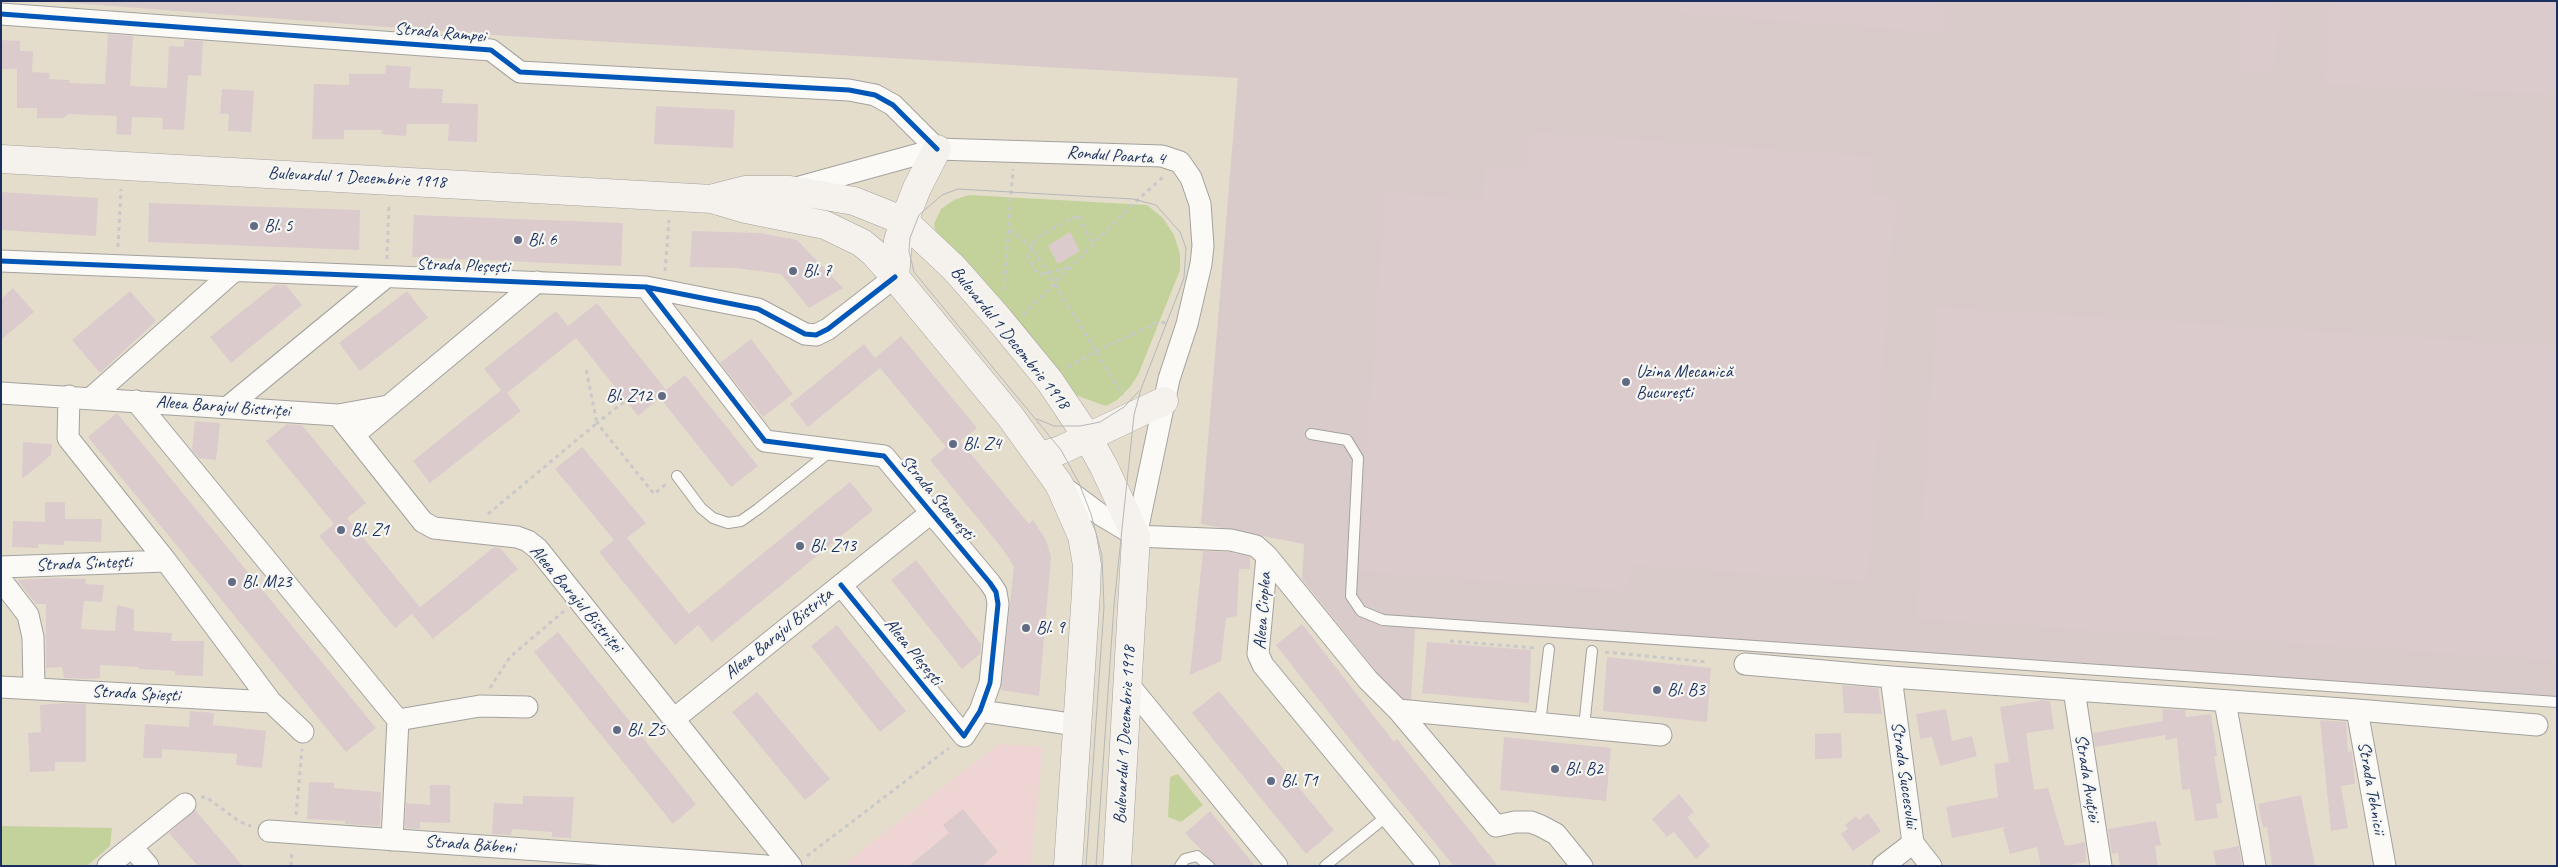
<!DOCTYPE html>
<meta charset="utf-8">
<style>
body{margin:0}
#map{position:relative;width:2558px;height:867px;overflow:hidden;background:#e4ddcc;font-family:Caveat,sans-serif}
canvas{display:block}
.frame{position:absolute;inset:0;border:2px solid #1b2f5e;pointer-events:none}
</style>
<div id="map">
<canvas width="2558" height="867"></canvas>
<div class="frame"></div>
</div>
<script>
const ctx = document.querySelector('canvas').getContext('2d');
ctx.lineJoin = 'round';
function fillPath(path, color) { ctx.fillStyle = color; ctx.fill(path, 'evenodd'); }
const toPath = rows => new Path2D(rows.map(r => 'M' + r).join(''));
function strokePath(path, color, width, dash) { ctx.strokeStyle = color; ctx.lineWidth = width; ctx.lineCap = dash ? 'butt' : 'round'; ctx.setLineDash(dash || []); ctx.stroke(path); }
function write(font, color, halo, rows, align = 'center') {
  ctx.font = font + ' Caveat,sans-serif'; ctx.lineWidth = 4.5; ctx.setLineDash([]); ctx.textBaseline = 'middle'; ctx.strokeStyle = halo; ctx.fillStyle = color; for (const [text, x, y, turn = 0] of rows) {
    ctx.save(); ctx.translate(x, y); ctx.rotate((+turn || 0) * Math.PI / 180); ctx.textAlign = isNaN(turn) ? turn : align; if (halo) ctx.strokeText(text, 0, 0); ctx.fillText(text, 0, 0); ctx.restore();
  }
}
fillPath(toPath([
 [998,744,1043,747,1031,866,841,866]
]), '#eed5d3');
fillPath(toPath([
 [46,1,2557,1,2557,707,1415,629,1411,702,1399,700,1302,579,1304,544,1201,524,1238,78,507,36]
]), '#dacbcb');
fillPath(toPath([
 [969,195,1147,205,1163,218,1174,235,1180,254,1180,270,1138,375,1130,387,1117,400,1106,406,1075,395,936,234,934,224,941,209,954,200],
 [1178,774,1203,805,1181,822,1168,817,1170,777],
 [1,826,112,828,110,846,87,866,1,866]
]), '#c3d29a');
fillPath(toPath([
 [1680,1,1944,1,1942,32,1680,13],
 [2243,1,2280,1,2274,74,2238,72],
 [2329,1,2557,1,2557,94,2325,84],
 [108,34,133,36,130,86,167,88,169,46,184,47,184,40,203,41,201,76,188,75,184,130,162,129,163,118,132,117,131,135,116,134,117,116,68,114,64,118,37,118,37,108,17,108,17,69,1,69,1,40,20,41,20,51,33,51,32,72,50,73,49,79,70,80,69,83,105,84],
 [386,65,411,67,409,88,443,89,442,103,478,104,477,142,448,141,449,124,407,124,406,136,381,134,382,130,344,130,344,139,312,139,314,84,349,85,349,74,385,74],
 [222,89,254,91,251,132,228,131,229,114,220,114],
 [656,106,735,110,733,148,654,144],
 [1530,132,1873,157,1870,195,1895,197,1867,581,1630,564,1628,590,1359,571,1385,193,1483,200,1485,167,1527,170],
 [1,192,98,198,96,236,1,230],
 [149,203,360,210,359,250,148,242],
 [414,215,623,223,621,266,412,257],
 [692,231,759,233,797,240,843,288,809,308,781,274,736,268,690,267],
 [1070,232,1080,251,1058,264,1048,246],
 [275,285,286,285,302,305,231,363,210,337],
 [13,288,34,312,1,340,1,299],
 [130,291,156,321,100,373,72,340],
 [407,291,428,318,360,371,339,343],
 [597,303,666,390,685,375,758,466,731,487,660,398,638,416,576,338,507,393,521,411,430,483,413,461,501,390,484,369,556,311,568,326],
 [1937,307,2557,347,2557,629,2555,660,1916,618],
 [901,336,977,428,960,441,1029,524,1033,520,1046,540,1051,557,1039,696,1001,690,1014,566,1001,547,930,460,946,447,880,368,808,427,790,404,864,344,875,358],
 [751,339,793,394,763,417,720,363],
 [117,413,376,728,346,752,88,437],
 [195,421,220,423,216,460,199,458,192,450],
 [287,424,302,425,366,503,347,518,420,607,395,628,319,536,334,524,266,441],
 [23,442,52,444,51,455,22,479],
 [582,447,646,523,627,538,689,614,850,482,873,510,712,642,698,625,675,645,599,552,614,540,555,469],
 [45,502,65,502,65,519,102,519,101,542,64,541,64,545,38,544,38,548,12,547,13,521,45,522],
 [494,547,500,548,518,569,433,639,412,614],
 [1203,551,1229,552,1250,557,1250,569,1239,569,1237,616,1226,618,1221,661,1190,675],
 [916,560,981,644,980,654,962,669,891,580],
 [56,578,86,579,85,584,104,585,102,602,84,601,81,629,115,631,117,605,134,609,134,631,172,633,171,641,204,641,203,676,175,675,175,671,139,669,139,667,100,665,100,678,86,679,64,678,62,667,46,668,46,604,36,604,17,580],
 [1302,624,1394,742,1397,739,1498,866,1454,866,1355,746,1276,645],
 [837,625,906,711,880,732,811,646],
 [558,632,696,804,673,824,534,652],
 [1427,642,1531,650,1529,703,1422,693],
 [1607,657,1711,668,1707,722,1603,711],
 [1842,685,1878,688,1882,714,1844,713],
 [1219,691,1334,830,1306,854,1192,713],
 [757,692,830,779,805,800,732,712],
 [2043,700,2050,701,2054,729,2026,733,2034,790,2048,788,2065,846,2085,842,2086,862,2065,866,2041,866,2037,847,2010,854,2003,829,2005,827,1952,838,1946,807,1998,797,1994,764,2009,762,2000,707],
 [64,703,86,704,86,762,55,762,55,771,30,772,28,733,41,732,40,705],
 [1946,709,1952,741,1972,736,1977,756,1940,766,1932,737,1920,739,1916,714],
 [2162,709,2185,710,2186,717,2211,714,2217,756,2214,756,2222,803,2216,804,2218,818,2195,821,2190,789,2182,790,2177,738,2165,740,2165,735,2095,747,2093,733,2163,721],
 [190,711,214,713,213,725,266,731,262,768,236,765,237,754,162,749,162,758,143,758,145,724,189,727],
 [2320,720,2346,722,2348,752,2352,751,2355,784,2341,786,2348,828,2331,831],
 [1841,733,1842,758,1815,759,1815,734],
 [1504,737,1611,748,1606,801,1500,790],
 [309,782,334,783,334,788,381,792,380,826,345,824,345,821,307,819],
 [430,785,450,785,450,823,420,822,420,829,405,828,406,803,430,805],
 [1679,794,1694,812,1687,817,1710,846,1696,859,1674,832,1667,837,1652,819],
 [2301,795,2315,866,2272,866,2267,827,2263,828,2258,804],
 [523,796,574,797,571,838,552,837,552,832,512,829,511,835,492,834,494,803,523,804],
 [963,809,998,852,982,866,909,866,949,833,943,825],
 [195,810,243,866,198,866,169,833],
 [1210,811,1255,866,1216,866,1185,833],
 [1868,813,1881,831,1853,851,1841,834,1848,829,1845,825,1856,816,1859,820],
 [2156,821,2161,845,2155,846,2158,866,2120,866,2118,853,2112,854,2108,829],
 [2239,846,2242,866,2216,866,2213,851]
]), '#dccbcc');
const lane = toPath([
 [1311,434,1347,440,1358,458,1351,596,1361,611,1383,620,2557,702],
 [677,476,701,508,713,518,728,523,741,521,758,509,832,450],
 [1540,723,1549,649],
 [1584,727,1592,651],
 [1180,866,1185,859,1197,856,1209,866],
 [1325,866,1387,816]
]);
const street = toPath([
 [1,14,491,50,520,72,849,90,875,95,893,105,937,149],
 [792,189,937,149,1162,156,1180,162,1191,178,1200,204,1203,246,1201,264,1187,324,1169,379,1136,536],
 [1,261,646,287,758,309,805,334,816,335,828,329,895,277],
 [646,287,765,441,884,456,990,583,996,592,998,604,990,683,980,711,964,736,841,585],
 [1,393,338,415,388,406],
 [69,396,68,438,166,561,271,702,303,732],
 [91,398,234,271],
 [136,401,398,720,392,840],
 [228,407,386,277],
 [338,415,423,522,434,528,517,537,528,541,538,549,791,866],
 [354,435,537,282],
 [1059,484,1101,515,1136,536,1231,540,1256,546,1267,556,1368,680,1398,710,1496,826,1515,822,1531,822,1541,826,1556,834,1582,866],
 [1267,556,1258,654,1263,665,1429,866],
 [1,567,166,561],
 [1,580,28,615,33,637,34,688],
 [1745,664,1891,677,2357,710,2537,725],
 [1891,677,1913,843,1931,866],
 [1128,684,1277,866],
 [1,687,271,702],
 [2074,690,2101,866],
 [2225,702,2255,866],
 [1398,710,1661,735],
 [2357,710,2385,866],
 [980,711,1077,725],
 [674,719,932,512],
 [398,720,480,706,527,707],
 [269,831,766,866],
 [132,847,148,866],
 [108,866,185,804],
 [1883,866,1913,843]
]);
const secondary = toPath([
 [1,159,712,199,746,209,825,225,862,243,874,253,895,277,1010,416,1059,484,1082,536,1087,565,1086,592,1068,866],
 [714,198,745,190,790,190,854,201,904,221,954,268,999,319,1049,380,1088,438,1104,467,1136,536,1117,866],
 [895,277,898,241,904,221,917,188,937,149],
 [1040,456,1061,450,1164,401]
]);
strokePath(lane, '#a3a29e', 12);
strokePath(street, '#a3a29e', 23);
strokePath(secondary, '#a3a29e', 29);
strokePath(toPath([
 [1010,230,1031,246,1123,395],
 [118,247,121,189],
 [387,259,389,203],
 [1068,268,1041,274,1035,270,1028,256,1036,238,1078,215,1093,245],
 [665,271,669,220],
 [1004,290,1013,169],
 [1023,315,1133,204,1163,177],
 [1068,367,1096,351,1159,322,1169,323],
 [624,402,597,423,654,494,666,484],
 [488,514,597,423,586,369],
 [1450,641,1536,648],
 [1605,652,1708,662],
 [490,688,510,657,564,611],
 [201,797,206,797,240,822,251,826],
 [296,815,302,749],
 [807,856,949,748],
 [291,866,292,851]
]), '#cac9c9', 3, [4, 4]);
strokePath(lane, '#fbfaf7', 10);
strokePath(street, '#fbfaf7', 21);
strokePath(secondary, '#f5f1ed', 28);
strokePath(toPath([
 [1037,419,1054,426,1080,426,1100,422,1124,407,1139,391],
 [1086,866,1104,607,1102,556,1091,514,1079,483,1061,450,914,272,909,251,910,238,919,215,942,195,958,189,1133,199,1156,205,1180,232,1186,248,1184,278,1141,389,1134,415,1114,605,1096,866]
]), '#b5b7b9', 1);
strokePath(toPath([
 [1,14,491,50,520,72,849,90,875,95,893,105,937,149],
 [1,261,646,287,758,309,805,334,816,335,828,329,895,277],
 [646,287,765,441,884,456,990,583,996,592,998,604,990,683,980,711,964,736,841,585]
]), '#0057b8', 5);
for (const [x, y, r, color] of [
 [254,226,5,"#616c84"],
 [518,240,5,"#616c84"],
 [793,271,5,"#616c84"],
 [1626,382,5,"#616c84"],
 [662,396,5,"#616c84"],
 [953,444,5,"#616c84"],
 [341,530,5,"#616c84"],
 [800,546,5,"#616c84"],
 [232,582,5,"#616c84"],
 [1026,628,5,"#616c84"],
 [1657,690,5,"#616c84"],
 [617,730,5,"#616c84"],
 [1555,769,5,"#616c84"],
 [1271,781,5,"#616c84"]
]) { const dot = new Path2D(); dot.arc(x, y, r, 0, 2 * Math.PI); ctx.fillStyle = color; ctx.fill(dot); strokePath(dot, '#f6f6f2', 2); }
write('18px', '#1b2f5e', '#f6f6f2', [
 ["Strada Rampei",440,33,5],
 ["Rondul Poarta 4",1116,156,4],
 ["Bulevardul 1 Decembrie 1918",357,178,3],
 ["Strada Pleșești",463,266,2],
 ["Bulevardul 1 Decembrie 1918",1010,338,51],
 ["Aleea Barajul Bistriței",223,407,4],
 ["Strada Stoenești",937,498,50],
 ["Strada Sintești",84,564,-2],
 ["Aleea Barajul Bistriței",576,599,50],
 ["Aleea Cioplea",1263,611,-86],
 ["Aleea Barajul Bistrița",779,634,-39],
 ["Aleea Pleșești",913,652,51],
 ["Strada Spiești",136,694,3],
 ["Bulevardul 1 Decembrie 1918",1125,735,-87],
 ["Strada Succesului",1904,775,82],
 ["Strada Avuției",2087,778,81],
 ["Strada Tehnicii",2371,788,80],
 ["Strada Băbeni",470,845,4]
]);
write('18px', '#1b2f5e', '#f6f6f2', [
 ["Bl. 5",264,226],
 ["Bl. 6",528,240],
 ["Bl. 7",803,271],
 ["Uzina Mecanică",1636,372],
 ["București",1636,393],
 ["Bl. Z12",652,396,"right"],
 ["Bl. Z4",963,444],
 ["Bl. Z1",351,530],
 ["Bl. Z13",810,546],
 ["Bl. M23",242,582],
 ["Bl. 9",1036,628],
 ["Bl. B3",1667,690],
 ["Bl. Z5",627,730],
 ["Bl. B2",1565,769],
 ["Bl. T1",1281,781]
], 'left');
</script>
